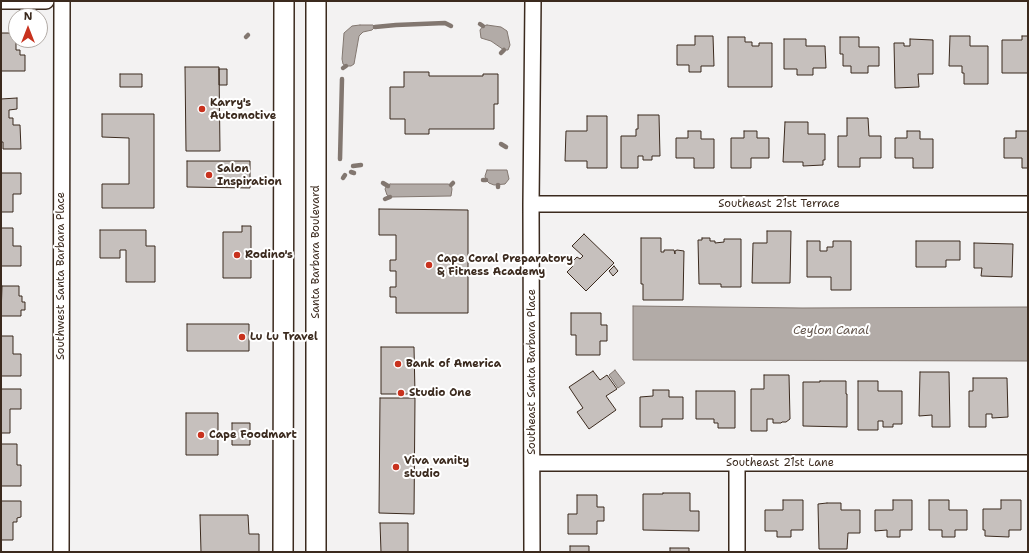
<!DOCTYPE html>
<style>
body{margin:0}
#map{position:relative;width:1029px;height:553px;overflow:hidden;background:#f3f2f2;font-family:"Shantell Sans",sans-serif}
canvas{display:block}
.frame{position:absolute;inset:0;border:2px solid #3b2a1e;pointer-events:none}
.north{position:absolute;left:8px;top:8px;width:40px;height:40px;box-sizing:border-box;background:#fff;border:1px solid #b1aaa5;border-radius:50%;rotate:0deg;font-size:11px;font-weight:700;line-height:16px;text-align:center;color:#3b2a1e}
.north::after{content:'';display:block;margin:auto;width:14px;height:18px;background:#c8321e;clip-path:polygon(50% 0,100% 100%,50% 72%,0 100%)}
</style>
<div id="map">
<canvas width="1029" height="553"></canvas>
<div class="frame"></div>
<div class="north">N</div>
</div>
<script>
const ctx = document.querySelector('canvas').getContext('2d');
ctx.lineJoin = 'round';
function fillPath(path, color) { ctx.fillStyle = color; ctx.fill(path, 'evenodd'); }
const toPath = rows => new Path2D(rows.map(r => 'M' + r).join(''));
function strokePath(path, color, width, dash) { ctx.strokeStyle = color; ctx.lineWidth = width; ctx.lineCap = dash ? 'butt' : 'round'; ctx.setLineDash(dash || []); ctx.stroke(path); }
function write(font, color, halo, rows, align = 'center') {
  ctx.font = font + ' "Shantell Sans",sans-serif'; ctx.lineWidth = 4; ctx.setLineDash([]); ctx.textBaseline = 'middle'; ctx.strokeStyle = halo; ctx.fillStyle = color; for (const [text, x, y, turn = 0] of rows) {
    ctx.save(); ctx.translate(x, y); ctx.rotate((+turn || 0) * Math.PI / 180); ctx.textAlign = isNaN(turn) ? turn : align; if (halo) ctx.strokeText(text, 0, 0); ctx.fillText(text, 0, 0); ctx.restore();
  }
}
const water = toPath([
 [360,25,373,25,375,27,372,30,363,32,359,36,354,64,351,66,346,66,343,64,342,59,344,33,352,26,360,25],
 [487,25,501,27,507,31,510,45,508,50,504,50,491,41,481,38,480,30,483,26,487,25],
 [487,170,507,170,509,179,505,184,494,185,489,183,486,180,485,176,487,170],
 [390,184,448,184,451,185,452,189,451,196,390,197,387,195,385,189,386,187,390,184],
 [633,306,802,308,1028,307,1028,361,633,360,633,306],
 [615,370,625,383,618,388,609,375,615,370]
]);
fillPath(water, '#b2aba7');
strokePath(water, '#827770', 1);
strokePath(toPath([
 [480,24,483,26],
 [375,27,396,25,445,23,451,26],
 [246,37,248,35],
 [501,53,504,50],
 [343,68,346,66],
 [501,144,506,147],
 [340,159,342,79],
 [353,166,361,165],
 [351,172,354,173],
 [343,178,345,175],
 [483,180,486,180],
 [383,183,388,186],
 [451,185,453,183],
 [498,185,498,187],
 [385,199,390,197]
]), '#827770', 4.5);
const building = toPath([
 [1,33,16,33,16,50,20,50,20,55,25,55,25,71,1,71,1,33],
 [695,36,713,36,714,66,701,66,701,72,689,72,689,65,677,65,677,45,695,45,695,36],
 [950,36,970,36,970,46,988,46,988,84,964,84,964,73,962,73,962,66,949,66,950,36],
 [1022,36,1028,36,1028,73,1002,73,1002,40,1022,40,1022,36],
 [728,37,745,37,745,42,752,42,752,46,759,46,759,43,772,43,772,87,728,87,728,37],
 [840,37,859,37,859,47,879,47,879,66,868,66,868,73,851,73,851,66,843,66,843,54,840,54,840,37],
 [784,39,806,39,806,46,825,46,826,68,813,68,813,75,797,75,797,69,784,69,784,39],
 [910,39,933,40,933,74,918,74,919,87,895,88,894,43,904,43,904,46,910,46,910,39],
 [185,67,219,67,220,151,186,151,185,67],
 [219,69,227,69,227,85,219,85,219,69],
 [404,72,429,72,429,76,483,76,483,74,498,74,498,104,494,104,494,129,429,129,429,134,405,134,405,119,390,119,390,87,404,87,404,72],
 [120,74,142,74,142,87,120,87,120,74],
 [17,98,17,109,9,110,9,118,13,118,13,125,20,125,21,149,3,149,3,142,1,142,1,99,17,98],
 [102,114,154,114,154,208,102,208,102,184,129,184,129,138,102,137,102,114],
 [638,115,659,115,660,156,652,156,652,160,643,160,643,156,638,156,638,168,621,168,621,136,636,136,636,129,638,129,638,115],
 [587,116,607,116,607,168,587,168,587,161,565,161,566,131,587,131,587,116],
 [847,118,868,118,869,136,881,136,881,158,860,158,860,167,838,167,838,136,847,136,847,118],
 [785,122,808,122,808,134,825,134,825,160,823,160,823,165,803,166,803,162,783,162,785,122],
 [688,131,701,131,701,139,714,139,714,168,694,168,694,158,676,158,676,138,688,138,688,131],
 [744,131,757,131,757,138,769,138,769,158,751,158,751,168,731,168,731,138,744,138,744,131],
 [907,131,920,131,920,139,933,139,933,168,913,168,913,158,895,158,895,138,907,138,907,131],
 [1016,131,1028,131,1028,168,1022,168,1022,158,1004,158,1004,138,1016,138,1016,131],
 [187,161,250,161,250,188,187,187,187,161],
 [1,173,21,173,21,194,13,194,13,212,1,212,1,173],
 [379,209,468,210,468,313,396,313,396,297,390,297,390,287,396,287,396,271,390,271,390,260,396,260,396,235,379,235,379,209],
 [242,226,251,226,251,278,223,278,223,232,242,232,242,226],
 [1,228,13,228,13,246,21,246,21,266,1,266,1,228],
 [100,230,146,230,146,246,155,246,155,282,126,282,126,250,120,250,120,258,100,258,100,230],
 [767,231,791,231,790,283,752,283,753,243,767,243,767,231],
 [584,234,614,263,586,291,567,272,573,266,570,264,577,257,580,259,583,256,572,246,584,234],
 [641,238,661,238,661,252,664,252,664,250,674,250,675,254,675,251,677,250,684,251,683,300,643,300,643,284,641,284,641,238],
 [702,238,710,238,710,241,715,241,715,243,724,242,724,239,741,239,741,287,721,287,721,284,699,284,698,240,702,240,702,238],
 [807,241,820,241,820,251,827,251,827,247,833,247,833,241,851,241,851,290,831,290,831,277,807,277,807,241],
 [916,241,960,241,960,260,946,260,946,267,916,267,916,241],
 [974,243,1013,244,1012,277,981,276,982,268,974,268,974,243],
 [614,266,618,271,613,276,609,271,614,266],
 [2,286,19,286,19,296,22,296,22,302,25,302,25,310,21,310,21,316,1,316,2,286],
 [571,313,601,313,601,325,607,325,607,341,600,341,600,355,576,355,576,335,571,335,571,313],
 [187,324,249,324,249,351,187,351,187,324],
 [1,336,13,336,13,354,21,354,21,376,1,376,1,336],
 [381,347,414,347,415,394,381,394,381,347],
 [593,371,600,380,607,375,617,389,606,396,616,410,589,429,577,412,583,408,569,387,593,371],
 [920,372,949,372,950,427,932,427,932,415,919,416,920,372],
 [764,375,789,375,790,419,786,422,782,422,781,423,773,423,773,419,767,419,767,431,751,431,751,389,764,389,764,375],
 [973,378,1007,378,1008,417,992,418,992,414,986,414,986,427,969,427,969,391,973,391,973,378],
 [820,381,846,381,846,394,847,394,847,427,803,426,803,382,820,382,820,381],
 [858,381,878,381,878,391,902,391,902,424,893,424,893,427,883,427,883,421,878,421,878,430,858,430,858,381],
 [1,389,21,389,21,409,10,409,10,433,1,433,1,389],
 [653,390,669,390,669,397,683,397,683,419,662,419,662,427,640,427,640,397,653,396,653,390],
 [696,391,735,391,735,428,718,428,718,423,714,423,714,419,696,419,696,391],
 [380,398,415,398,414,514,379,513,380,398],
 [186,413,218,413,218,455,186,455,186,413],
 [232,423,250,423,250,445,232,445,232,423],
 [1,444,17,444,17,465,21,465,21,486,1,486,1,444],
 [663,493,690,493,690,511,699,511,699,531,643,530,643,494,663,494,663,493],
 [577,495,597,495,597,507,604,507,604,521,597,521,597,534,568,534,568,514,577,514,577,495],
 [783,500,803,500,803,530,791,530,791,537,777,537,777,531,765,531,765,510,783,510,783,500],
 [893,500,912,500,912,530,900,530,900,537,887,537,887,530,875,531,875,510,893,510,893,500],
 [929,500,949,500,949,510,967,510,967,530,955,530,955,537,942,537,942,530,929,530,929,500],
 [1001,500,1021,500,1021,530,1009,530,1009,537,985,536,985,530,983,530,983,509,1001,509,1001,500],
 [1,501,21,501,21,517,17,518,17,522,13,522,13,540,1,540,1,501],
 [827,503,841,503,841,510,860,510,860,533,848,533,847,549,819,549,818,504,827,503],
 [200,515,248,515,249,534,259,534,259,552,201,552,200,515],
 [380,523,408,523,408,552,381,552,380,523],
 [570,546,589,546,589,552,570,552,570,546],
 [670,548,689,548,689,552,670,552,670,548]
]);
fillPath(building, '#c6c0bd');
strokePath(building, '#3b2a1e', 1);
const minor = toPath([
 [1,1,46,1],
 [531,204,1028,204],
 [532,463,1028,463],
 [737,463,737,552],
 [61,552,62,1],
 [532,552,531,204,533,1]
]);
const major = toPath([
 [316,1,316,552],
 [283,552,284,1]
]);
strokePath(minor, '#3b2a1e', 18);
strokePath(major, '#3b2a1e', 22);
strokePath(minor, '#fff', 15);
strokePath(major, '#fff', 19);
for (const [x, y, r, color] of [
 [202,109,4,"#c8321e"],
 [209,175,4,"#c8321e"],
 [237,255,4,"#c8321e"],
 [429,265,4,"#c8321e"],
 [242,337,4,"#c8321e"],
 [398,364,4,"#c8321e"],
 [401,393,4,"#c8321e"],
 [201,435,4,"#c8321e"],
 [396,467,4,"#c8321e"]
]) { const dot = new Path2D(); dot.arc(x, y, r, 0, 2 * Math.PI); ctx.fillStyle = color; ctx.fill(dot); strokePath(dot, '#fff', 1.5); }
write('bold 11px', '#3b2a1e', '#fff', [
 ["Karry's",210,103],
 ["Automotive",210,116],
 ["Salon",217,169],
 ["Inspiration",217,182],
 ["Rodino's",245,255],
 ["Cape Coral Preparatory",437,259],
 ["& Fitness Academy",437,272],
 ["Lu Lu Travel",250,337],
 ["Bank of America",406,364],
 ["Studio One",409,393],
 ["Cape Foodmart",209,435],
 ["Viva vanity",404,461],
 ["studio",404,474]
], 'left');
write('11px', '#3b2a1e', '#fff', [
 ["Southeast 21st Terrace",779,204],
 ["Santa Barbara Boulevard",316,252,-90],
 ["Southwest Santa Barbara Place",61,276,-90],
 ["Southeast Santa Barbara Place",532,372,-90],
 ["Southeast 21st Lane",780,463]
]);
write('italic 12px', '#65574e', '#fff', [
 ["Ceylon Canal",831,331]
]);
</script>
